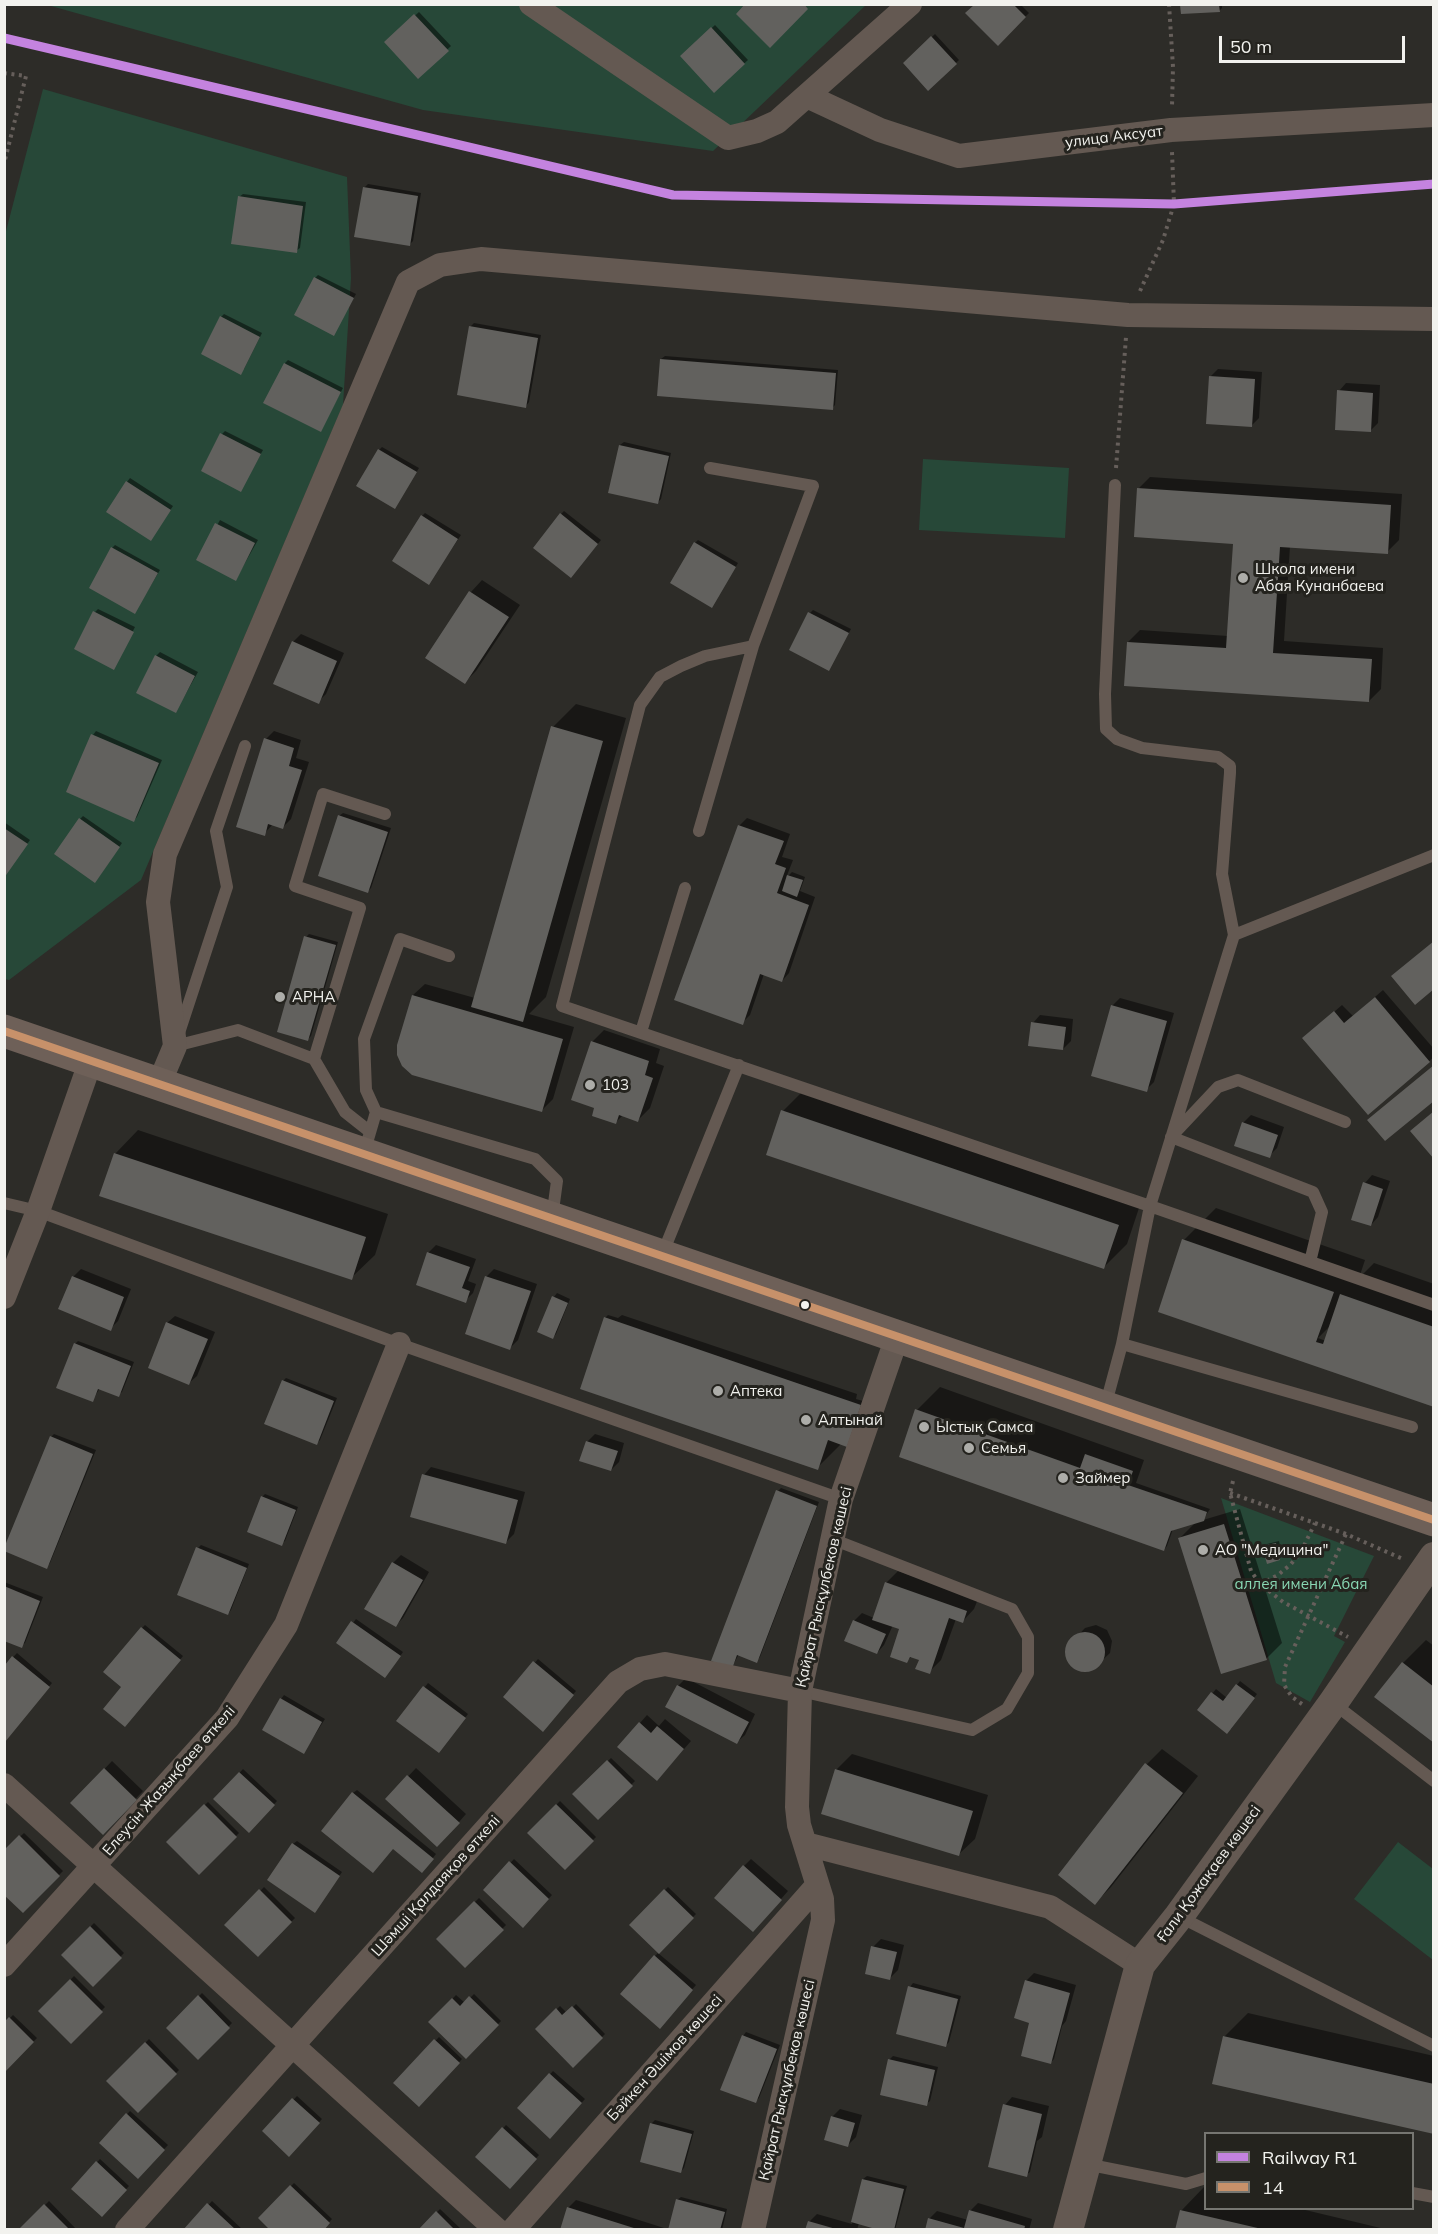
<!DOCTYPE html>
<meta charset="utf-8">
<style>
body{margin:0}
#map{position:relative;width:1438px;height:2234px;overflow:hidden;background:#2d2c28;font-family:Mulish,sans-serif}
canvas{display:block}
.frame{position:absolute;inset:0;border:6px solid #f2f2ee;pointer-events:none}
.legend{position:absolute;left:1204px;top:2132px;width:210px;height:78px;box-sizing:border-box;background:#24231e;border:2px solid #767671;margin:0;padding:8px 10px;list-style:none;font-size:18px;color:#f2f2ee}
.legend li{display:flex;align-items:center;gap:12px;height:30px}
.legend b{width:30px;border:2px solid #767671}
.scale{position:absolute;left:1219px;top:36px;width:186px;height:27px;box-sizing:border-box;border:3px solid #f2f2ee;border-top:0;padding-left:8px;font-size:18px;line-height:21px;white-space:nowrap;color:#f2f2ee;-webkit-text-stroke:4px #24231e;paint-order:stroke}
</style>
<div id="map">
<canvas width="1438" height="2234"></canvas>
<div class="frame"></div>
<ul class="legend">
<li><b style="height:8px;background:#c483df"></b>Railway R1</li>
<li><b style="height:8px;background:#c7916a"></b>14</li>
</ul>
<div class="scale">50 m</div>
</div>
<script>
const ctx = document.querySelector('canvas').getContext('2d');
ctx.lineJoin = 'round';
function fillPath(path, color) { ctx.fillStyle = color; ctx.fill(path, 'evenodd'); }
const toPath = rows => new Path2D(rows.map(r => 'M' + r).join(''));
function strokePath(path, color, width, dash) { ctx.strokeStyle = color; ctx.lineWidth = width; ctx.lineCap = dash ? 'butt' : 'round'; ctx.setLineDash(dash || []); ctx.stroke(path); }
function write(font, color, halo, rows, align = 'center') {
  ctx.font = font + ' Mulish,sans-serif'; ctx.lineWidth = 6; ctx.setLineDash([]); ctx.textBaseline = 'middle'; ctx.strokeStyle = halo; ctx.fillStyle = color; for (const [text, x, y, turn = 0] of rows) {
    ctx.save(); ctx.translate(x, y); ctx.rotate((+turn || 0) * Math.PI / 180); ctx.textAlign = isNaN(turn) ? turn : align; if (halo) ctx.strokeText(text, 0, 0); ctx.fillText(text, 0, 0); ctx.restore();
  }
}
fillPath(toPath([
 [52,4,866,5,713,151,423,110,51,6],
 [43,89,347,177,351,278,343,405,141,880,9,980,5,979,5,235],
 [923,459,1069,468,1065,538,919,530],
 [1221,1498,1374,1556,1334,1636,1345,1642,1310,1702,1276,1683],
 [1398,1842,1433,1869,1433,1960,1354,1899]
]), '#274838');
fillPath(toPath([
 [976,4,1020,4,1029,13,998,44,967,13],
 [1182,4,1222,4,1222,8,1219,11,1182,12],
 [419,12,451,46,418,77,386,42],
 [715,25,748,60,714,91,682,56],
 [935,34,959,60,929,89,905,63],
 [368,184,421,193,413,241,409,245,364,188],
 [243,194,306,202,300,248,296,251,239,197],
 [318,275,356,294,334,334,315,278],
 [224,314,262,333,244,369,221,317],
 [474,323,541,335,529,402,526,406,459,394,471,326],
 [665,356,838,370,835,405,832,408,661,359],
 [288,360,343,388,320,431,285,363],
 [1218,369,1262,372,1259,418,1252,425,1210,377],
 [1346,383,1380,385,1378,423,1371,430,1339,391],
 [225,431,263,450,241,490,222,434],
 [624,442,671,453,661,499,657,503,620,445],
 [382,447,419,468,395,507,379,450],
 [1150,477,1402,494,1399,540,1387,552,1290,546,1284,641,1383,648,1381,689,1369,701,1128,642,1140,630,1228,636,1235,542,1138,489],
 [130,478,173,506,151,539,127,482],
 [564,511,601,540,574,573,561,514],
 [425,513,461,535,429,583,422,516],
 [220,520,258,540,236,579,198,560],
 [698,540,738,563,712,606,695,543],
 [115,545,160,570,135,612,112,548],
 [482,580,520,605,476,671,464,683,427,658,471,592],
 [98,609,135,627,115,666,95,612],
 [813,610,851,629,829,669,810,613],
 [301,634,344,653,326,694,318,702,293,642],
 [160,652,198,672,176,711,156,656],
 [576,704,626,718,546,997,529,1014,574,1027,553,1099,541,1111,413,995,425,984,475,998,553,727],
 [96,731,162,760,137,817,134,820,93,735],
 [274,731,301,740,296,758,309,762,291,819,283,827,273,824,264,834,266,739],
 [343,813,391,828,371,888,368,891,339,816],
 [83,816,122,843,98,878,80,819],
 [747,818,790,834,782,857,793,860,786,878,792,872,805,877,800,891,815,897,789,973,782,981,764,974,750,1015,742,1023,739,826],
 [4,822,30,840,4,876],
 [309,934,338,942,311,1036,308,1039,306,937],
 [1383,990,1434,1049,1434,1057,1368,1113,1312,1031,1342,1005,1353,1016],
 [1120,998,1174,1013,1154,1082,1146,1090,1112,1006],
 [1040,1015,1073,1019,1071,1041,1063,1049,1033,1023],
 [604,1030,660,1049,656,1063,664,1066,650,1108,638,1120,623,1115,616,1122,596,1107,592,1042],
 [806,1088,1141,1202,1127,1244,1103,1268,783,1111],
 [1251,1115,1284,1127,1277,1148,1269,1156,1243,1123],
 [138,1130,388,1214,375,1255,351,1278,115,1154],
 [1372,1175,1390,1181,1378,1217,1371,1225,1365,1183],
 [1216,1208,1365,1260,1359,1278,1374,1263,1434,1284,1434,1406,1160,1311,1184,1240],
 [1331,1325,1326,1341,1318,1338],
 [436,1245,476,1259,468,1281,476,1284,473,1293,465,1301,418,1284,429,1252],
 [81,1269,131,1289,118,1321,110,1329,73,1277],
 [494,1269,537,1284,518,1340,510,1348,467,1333,487,1276],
 [557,1293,570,1299,556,1334,553,1337,554,1297],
 [608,1315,618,1318,622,1315,857,1394,856,1399,863,1401,840,1445,817,1468,605,1318],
 [175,1316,215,1332,197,1376,189,1383,167,1323],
 [78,1341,134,1362,122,1392,118,1395,100,1388,92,1401,75,1344],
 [286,1378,337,1398,320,1440,316,1444,283,1381],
 [940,1387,1144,1460,1136,1483,1210,1509,1203,1520,1240,1509,1282,1643,1266,1659,1180,1538,1196,1522,1173,1529,1167,1546,1164,1550,917,1410],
 [54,1434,96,1450,50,1563,47,1567,51,1437],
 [595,1434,624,1443,619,1462,611,1470,587,1442],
 [431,1467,525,1492,514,1534,506,1542,424,1475],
 [781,1488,819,1502,760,1657,756,1661,739,1654,732,1667,778,1491],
 [265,1494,298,1507,285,1541,281,1544,262,1497],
 [1279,1541,1282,1555,1279,1559,1264,1547,1267,1544],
 [201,1545,249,1564,231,1610,228,1614,198,1548],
 [401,1555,429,1572,403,1618,395,1626,393,1563],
 [898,1571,978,1599,974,1609,963,1621,956,1619,941,1660,929,1672,921,1659,912,1656,906,1662,901,1628,893,1625,884,1645,877,1653,854,1621,862,1613,874,1618,886,1583],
 [4,1582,43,1597,25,1643,21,1646,4,1639],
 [356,1619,403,1652,388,1673,338,1643],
 [145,1625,183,1656,128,1722,123,1687,142,1628],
 [1096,1625,1107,1630,1112,1641,1110,1653,1092,1670,1080,1670,1070,1663,1067,1651,1068,1646,1085,1628],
 [1426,1640,1434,1646,1434,1741,1403,1663],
 [17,1653,52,1683,4,1740,4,1667],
 [538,1659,576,1691,546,1726,505,1697],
 [686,1678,755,1714,745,1735,737,1742,678,1686],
 [1240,1681,1257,1694,1231,1729,1199,1710,1216,1689,1227,1698],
 [428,1683,468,1714,442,1748,399,1721],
 [284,1695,325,1719,304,1752,281,1699],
 [647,1715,659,1726,665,1719,691,1741,665,1771,640,1723],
 [1162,1749,1198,1776,1111,1887,1095,1903,1147,1764],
 [852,1754,988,1795,975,1839,959,1854,836,1770],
 [611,1758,635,1781,598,1818,574,1794],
 [112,1761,143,1791,103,1833,72,1803],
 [416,1768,466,1814,445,1838,387,1799],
 [243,1769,277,1801,249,1831,215,1799],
 [357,1790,436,1854,425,1868,393,1848,353,1793],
 [560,1801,596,1837,565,1868,529,1833],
 [208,1802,239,1833,199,1873,168,1842],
 [24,1833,63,1871,23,1911,4,1852],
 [297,1841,342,1872,318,1907,293,1844],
 [514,1859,552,1895,523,1926,485,1890],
 [751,1859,788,1891,761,1922,744,1866],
 [264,1887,295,1918,258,1955,227,1925],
 [668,1887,696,1914,659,1952,631,1925],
 [479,1898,506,1925,465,1966,438,1939],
 [94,1923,124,1953,93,1985,63,1955],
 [881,1939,904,1945,898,1970,890,1978,873,1947],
 [658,1953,696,1985,663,2023,655,1956],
 [1034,1973,1076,1985,1066,2021,1062,2026,1054,2059,1051,2062,1031,2024,1026,1981],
 [74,1976,105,2007,71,2042,40,2011],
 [913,1983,961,1996,949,2042,946,2045,910,1987],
 [202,1993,232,2023,198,2058,168,2028],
 [474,1994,501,2021,466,2057,430,2022,456,1995,465,2003],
 [576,2004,605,2034,573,2066,537,2029,560,2006,567,2013],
 [1248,2013,1434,2056,1434,2132,1224,2037],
 [13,2015,37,2038,5,2070,4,2024],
 [746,2032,780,2045,759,2098,755,2102,743,2036],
 [439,2037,462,2059,419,2105,395,2083],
 [149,2039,179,2070,138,2111,108,2081],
 [893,2056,938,2067,930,2101,926,2104,882,2094,890,2059],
 [553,2071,585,2099,550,2137,519,2108],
 [297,2096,322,2119,289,2155,264,2131],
 [1012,2097,1049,2106,1042,2137,1037,2141,1030,2172,1026,2175,1005,2105],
 [840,2109,862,2115,856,2137,848,2145,832,2117],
 [130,2111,168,2145,138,2177,101,2143],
 [655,2120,694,2131,684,2168,681,2171,642,2161,652,2123],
 [506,2125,539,2155,510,2187,477,2157],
 [100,2159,129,2186,102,2215,73,2189],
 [867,2176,907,2186,895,2230,885,2230,859,2223,857,2230,807,2230,809,2222,817,2214,852,2224,863,2179],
 [294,2183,332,2219,322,2230,260,2218],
 [1204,2187,1206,2208,1297,2208,1389,2230,1177,2230,1181,2211],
 [681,2197,727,2209,722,2230,670,2230,677,2200],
 [576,2200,664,2228,663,2230,561,2230,568,2208],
 [49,2201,77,2230,21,2230],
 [212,2201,243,2230,185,2230],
 [978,2203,1032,2219,1029,2230,926,2230,929,2219,937,2211,968,2220,970,2211],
 [440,2209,462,2230,420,2230]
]), '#0007');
fillPath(toPath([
 [745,4,804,4,808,9,770,48,736,14],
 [974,5,1014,5,1026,17,998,46,965,13],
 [1180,5,1219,5,1220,12,1181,14],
 [414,14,449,51,418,79,384,42],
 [711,27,745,64,714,93,680,56],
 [931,36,957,64,928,91,903,63],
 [363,187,418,196,410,246,354,237],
 [238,196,303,206,297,253,231,244],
 [314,277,354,298,334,336,294,315],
 [220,316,260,337,241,375,201,354],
 [469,326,538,338,526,408,457,395],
 [660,359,836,373,833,410,657,396],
 [284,363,341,392,321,432,263,403],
 [1209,376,1255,379,1252,427,1206,424],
 [1337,390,1373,393,1371,432,1335,430],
 [220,433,261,454,241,492,201,471],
 [619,445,669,456,658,504,608,493],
 [378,449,417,472,395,509,356,486],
 [126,481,171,510,151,541,106,512],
 [1137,488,1391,505,1388,554,1280,547,1273,653,1372,659,1369,702,1124,686,1127,642,1226,648,1233,544,1134,537],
 [560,513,598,544,571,578,533,548],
 [421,515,458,539,429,585,392,561],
 [215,523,255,543,236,581,196,560],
 [694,542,736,567,712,608,670,583],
 [111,547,158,573,135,614,89,588],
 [469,591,509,617,465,684,425,658],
 [93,611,134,632,114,670,74,649],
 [808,612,849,633,829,671,789,650],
 [292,641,337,661,319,704,273,684],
 [155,655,195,676,176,713,136,693],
 [551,726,603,741,523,1022,471,1007],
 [91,734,159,763,134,822,66,792],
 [264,738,294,748,289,766,302,770,283,829,268,824,265,836,236,827],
 [338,815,388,832,368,893,318,876],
 [79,818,120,847,95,883,54,854],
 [738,825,784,841,775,864,786,868,777,893,809,905,782,982,760,974,743,1025,674,1000],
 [4,828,28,844,4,878],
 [787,875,803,880,797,897,782,891],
 [304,936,336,945,308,1041,277,1032],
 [1434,941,1434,989,1415,1005,1391,976],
 [412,995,563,1039,542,1112,412,1075,402,1066,397,1055,397,1045],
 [1375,997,1430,1062,1368,1115,1302,1038,1334,1011,1344,1023],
 [1111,1005,1167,1021,1147,1092,1091,1076],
 [1031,1022,1066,1027,1063,1050,1028,1046],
 [591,1041,649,1061,645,1075,653,1078,638,1122,619,1115,616,1124,592,1116,594,1108,571,1100],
 [1434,1065,1434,1101,1385,1141,1367,1120],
 [781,1110,1119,1225,1104,1269,766,1155],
 [1434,1111,1434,1159,1410,1131],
 [1242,1122,1278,1135,1270,1158,1234,1146],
 [114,1153,366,1237,352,1280,99,1196],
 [1363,1182,1383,1189,1371,1226,1351,1220],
 [1182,1239,1334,1292,1316,1342,1323,1344,1340,1294,1434,1327,1434,1407,1158,1312],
 [427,1252,470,1267,462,1288,470,1291,466,1303,416,1285],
 [72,1276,124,1297,111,1331,58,1309],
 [485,1276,531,1291,510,1350,465,1334],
 [552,1296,568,1303,553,1339,537,1332],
 [604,1317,861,1405,847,1447,828,1440,818,1470,580,1389],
 [166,1322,208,1339,189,1385,148,1368],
 [74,1343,131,1366,119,1397,98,1389,93,1402,56,1388],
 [282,1380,334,1401,317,1445,264,1424],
 [915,1409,1080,1468,1085,1454,1133,1471,1128,1485,1207,1512,1204,1521,1171,1531,1164,1551,899,1457],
 [50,1436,93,1454,47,1569,4,1551,4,1548],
 [586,1441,618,1451,611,1471,579,1461],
 [422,1474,518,1500,506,1544,410,1517],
 [776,1490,817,1506,757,1663,737,1655,732,1669,711,1661],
 [261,1496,296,1510,282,1546,247,1532],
 [1224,1524,1267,1660,1221,1674,1178,1538],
 [1276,1543,1280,1560,1267,1564,1262,1546],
 [196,1547,247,1568,228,1615,177,1595],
 [392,1562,423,1580,396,1627,364,1609],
 [885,1582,967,1611,963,1623,949,1618,930,1674,915,1669,919,1660,910,1657,907,1663,890,1657,899,1629,872,1620],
 [4,1586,40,1601,22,1648,4,1641],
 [853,1620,886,1634,877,1654,844,1641],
 [351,1621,401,1656,385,1678,336,1643],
 [141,1627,181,1660,125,1727,103,1709,121,1687,103,1672],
 '1065 1652a20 20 0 1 1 40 0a20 20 0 1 1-40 0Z',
 [12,1656,50,1687,5,1742,5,1665],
 [533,1661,574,1695,543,1732,503,1697],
 [1402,1662,1434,1687,1434,1743,1374,1697],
 [1236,1684,1255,1698,1227,1734,1197,1710,1211,1692,1223,1701],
 [677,1685,749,1722,737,1744,665,1707],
 [423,1686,466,1718,439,1753,396,1721],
 [280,1698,322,1722,304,1754,262,1730],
 [639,1722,651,1733,657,1726,684,1749,657,1781,617,1747],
 [607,1760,633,1786,598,1820,572,1794],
 [1145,1763,1183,1793,1095,1905,1058,1875],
 [104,1768,137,1800,103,1835,70,1803],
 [835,1769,973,1811,959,1856,821,1814],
 [239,1772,275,1805,249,1833,213,1799],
 [407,1775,460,1823,437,1847,385,1799],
 [352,1792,434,1859,422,1873,393,1849,373,1873,321,1831],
 [204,1804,237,1837,199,1875,166,1842],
 [556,1804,594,1841,565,1870,527,1833],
 [19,1835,60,1876,23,1913,4,1895,4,1850],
 [292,1843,340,1876,315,1913,267,1880],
 [509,1861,549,1899,523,1928,483,1890],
 [743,1865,782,1900,753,1932,714,1898],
 [259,1889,292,1922,258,1957,224,1925],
 [664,1889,694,1918,659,1954,629,1925],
 [474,1901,504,1930,465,1968,436,1939],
 [90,1926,122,1958,93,1987,61,1955],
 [871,1946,897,1952,890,1980,865,1974],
 [654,1955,693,1990,660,2029,620,1994],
 [70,1979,103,2012,71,2044,38,2011],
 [1025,1980,1070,1993,1051,2064,1021,2056,1029,2023,1014,2018],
 [908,1986,958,1999,946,2047,896,2034],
 [198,1995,230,2028,198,2060,166,2028],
 [469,1996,499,2025,466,2059,428,2022,452,1998,460,2006],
 [572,2006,603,2038,573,2068,535,2029,556,2008,562,2015],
 [9,2017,34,2042,4,2073,4,2022],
 [742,2035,777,2049,756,2103,720,2090],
 [1223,2036,1434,2084,1434,2134,1212,2084],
 [434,2039,460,2063,419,2107,393,2083],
 [145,2042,177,2074,138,2113,106,2081],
 [888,2059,935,2070,927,2106,880,2095],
 [549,2073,582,2103,550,2139,517,2108],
 [292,2098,320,2123,289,2157,262,2131],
 [1003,2104,1042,2114,1027,2177,988,2167],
 [126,2113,165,2150,138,2179,99,2143],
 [831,2116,855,2123,848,2147,824,2140],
 [650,2123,692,2134,681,2173,640,2162],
 [502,2127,537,2159,510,2189,475,2157],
 [96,2161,127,2190,102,2217,71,2189],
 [862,2179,904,2189,894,2230,879,2230,851,2222],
 [290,2185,330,2223,324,2230,270,2230,258,2218],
 [676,2199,725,2212,720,2230,668,2230],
 [207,2203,236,2230,183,2230],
 [44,2204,70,2230,18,2230],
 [567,2207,637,2229,637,2230,560,2230],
 [969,2210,1025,2226,1024,2230,925,2230,928,2218,964,2228],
 [1180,2210,1262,2229,1262,2230,1175,2230],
 [436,2211,455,2230,418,2230],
 [808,2221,836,2229,836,2230,805,2230]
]), '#62615e');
strokePath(toPath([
 [1169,4,1173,67,1172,106],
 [4,73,26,76,4,164],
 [1140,291,1163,240,1174,204,1172,152],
 [1116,468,1126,337],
 [1233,1481,1230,1493,1251,1571,1260,1584,1283,1602,1348,1637],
 [1230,1493,1346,1534,1403,1559],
 [1260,1584,1278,1575,1291,1564,1301,1552,1315,1523],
 [1302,1704,1292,1697,1284,1685,1285,1667,1346,1534]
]), '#665f5b', 4, [3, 4.5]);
strokePath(toPath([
 [710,468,813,486,753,646,705,656,681,666,660,677,640,705,562,1006,1150,1206,1122,1344,1105,1407],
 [1115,485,1105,694,1106,729,1117,739,1142,748,1218,757,1230,766,1230,773,1222,874,1234,935,1150,1206,1434,1305],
 [699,831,753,646],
 [1234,935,1434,855],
 [641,1032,685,888],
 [179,1033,227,887,216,831,245,746],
 [175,1046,238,1030,314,1059,345,1112,369,1131],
 [314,1059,360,908,295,886,323,794,385,814],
 [376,1112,366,1090,364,1039,400,939,449,956],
 [364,1153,376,1112,535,1159,557,1181,552,1218],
 [4,1203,38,1211,399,1344,841,1499],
 [662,1255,739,1065],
 [1310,1262,1322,1212,1313,1192,1171,1137,1218,1087,1238,1080,1345,1122],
 [1122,1344,1412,1427],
 [800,1691,972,1730,1007,1709,1028,1673,1028,1637,1012,1609,832,1539],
 [1333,1703,1434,1781],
 [1180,1917,1434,2046],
 [1086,2164,1186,2184,1206,2178],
 [1412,2193,1434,2197]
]), '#645952', 12);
strokePath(toPath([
 [531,4,728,138,757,131,777,122,910,4],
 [807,96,880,130,959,156,1171,130,1434,115],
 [159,1084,175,1046,158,902,165,854,408,282,440,265,481,259,1128,315,1434,319],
 [4,1297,38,1211,91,1060],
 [4,1785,497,2230],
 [806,1844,1050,1907,1140,1965],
 [4,1965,227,1718,286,1625,399,1344],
 [127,2230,618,1682,640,1669,665,1664,800,1691],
 [513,2230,816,1887],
 [753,2230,823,1920,822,1899,799,1825,797,1807,800,1691,841,1499,897,1337]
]), '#645952', 24);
strokePath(toPath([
 [1068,2230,1140,1965,1179,1916,1333,1703,1434,1557]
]), '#645952', 30);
strokePath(toPath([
 [4,1031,1434,1520]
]), '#6e6058', 33);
strokePath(toPath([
 [4,1031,1434,1520]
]), '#c7916a', 8);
strokePath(toPath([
 [4,38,673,195,1174,204,1434,184]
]), '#c483df', 9);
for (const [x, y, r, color] of [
 [1243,578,6,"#adada9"],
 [280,997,6,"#adada9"],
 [590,1085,6,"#adada9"],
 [805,1305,5,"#f2f2ee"],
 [718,1391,6,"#adada9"],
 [806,1420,6,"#adada9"],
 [924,1427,6,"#adada9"],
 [969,1448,6,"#adada9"],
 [1063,1478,6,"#adada9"],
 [1203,1550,6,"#adada9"]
]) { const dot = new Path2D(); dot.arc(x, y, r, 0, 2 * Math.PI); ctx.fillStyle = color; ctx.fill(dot); strokePath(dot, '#24231e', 2); }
write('15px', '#f2f2ee', '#24231e', [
 ["улица Аксуат",1114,137,-7],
 ["Қайрат Рысқұлбеков көшесі",824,1587,-77],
 ["Елеусін Жазықбаев өткелі",169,1781,-49],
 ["Ғали Қожақаев көшесі",1209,1874,-54],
 ["Шәмші Қалдаяқов өткелі",436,1886,-48],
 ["Бәйкен Әшімов көшесі",665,2058,-48],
 ["Қайрат Рысқұлбеков көшесі",787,2080,-77]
]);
write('15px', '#f2f2ee', '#24231e', [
 ["Школа имени",1255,569],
 ["Абая Кунанбаева",1255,586],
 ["АРНА",292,997],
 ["103",602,1085],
 ["Аптека",730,1391],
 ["Алтынай",818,1420],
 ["Ыстық Самса",936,1427],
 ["Семья",981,1448],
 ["Займер",1075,1478],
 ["АО \"Медицина\"",1215,1550]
], 'left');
write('15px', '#89d8b4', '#24231e', [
 ["аллея имени Абая",1301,1584]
]);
</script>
